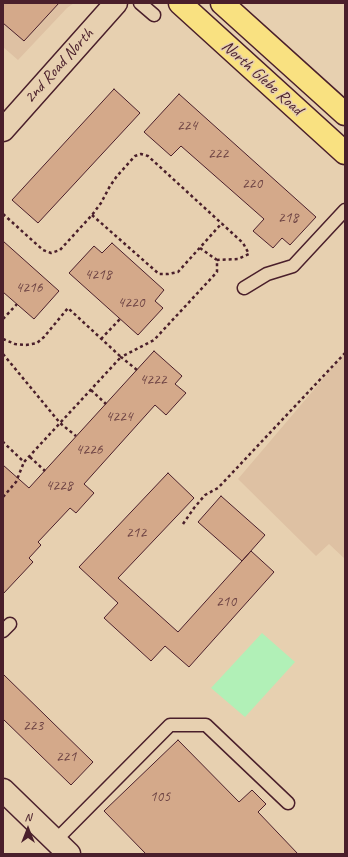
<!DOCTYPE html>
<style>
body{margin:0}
#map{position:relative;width:348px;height:857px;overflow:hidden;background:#e7d0b0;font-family:Caveat,sans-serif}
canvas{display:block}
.frame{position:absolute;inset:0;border:4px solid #4a1f2b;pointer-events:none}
.north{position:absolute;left:8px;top:809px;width:40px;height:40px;-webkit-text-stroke:3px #e7d0b0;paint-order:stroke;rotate:0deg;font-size:11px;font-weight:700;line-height:16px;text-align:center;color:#4a1f2b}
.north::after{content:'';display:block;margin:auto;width:14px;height:18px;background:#4a1f2b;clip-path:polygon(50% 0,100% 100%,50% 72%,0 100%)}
</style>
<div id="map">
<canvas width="348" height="857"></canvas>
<div class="frame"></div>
<div class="north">N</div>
</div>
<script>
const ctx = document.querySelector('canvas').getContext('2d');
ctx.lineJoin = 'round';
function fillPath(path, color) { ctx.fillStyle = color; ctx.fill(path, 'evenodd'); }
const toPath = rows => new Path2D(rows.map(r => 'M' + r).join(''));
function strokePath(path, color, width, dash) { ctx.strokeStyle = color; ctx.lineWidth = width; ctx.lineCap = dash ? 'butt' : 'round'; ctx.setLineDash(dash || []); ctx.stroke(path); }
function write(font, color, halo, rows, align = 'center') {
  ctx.font = font + ' Caveat,sans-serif'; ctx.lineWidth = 3; ctx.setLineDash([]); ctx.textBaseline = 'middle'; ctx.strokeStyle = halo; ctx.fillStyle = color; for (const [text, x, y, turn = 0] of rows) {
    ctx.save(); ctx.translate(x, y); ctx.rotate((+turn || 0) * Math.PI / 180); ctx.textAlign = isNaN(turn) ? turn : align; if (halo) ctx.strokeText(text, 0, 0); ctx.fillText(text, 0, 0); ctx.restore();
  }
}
fillPath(toPath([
 [3,3,74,3,67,8,18,60,3,47],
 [345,353,345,559,329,544,316,556,238,479]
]), '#dec1a3');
fillPath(toPath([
 [262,633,295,662,245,717,211,688]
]), '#b1f0b7');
const building = toPath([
 [3,3,59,3,24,41,3,23,3,3],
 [114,89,140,113,38,223,12,200,114,89],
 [179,94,316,217,290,245,282,238,273,248,253,231,264,219,181,146,171,156,144,132,179,94],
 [3,241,59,291,34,319,3,292,3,241],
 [112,243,164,290,155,301,163,308,138,335,69,273,94,246,102,253,112,243],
 [154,351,182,376,175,384,186,393,166,415,155,405,84,484,94,493,76,513,70,508,38,542,41,545,29,558,33,562,3,594,3,465,29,488,154,351],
 [168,473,194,498,118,578,178,632,251,551,274,572,189,667,165,646,151,661,104,618,118,603,79,567,168,473],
 [221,496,265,535,242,561,198,522,221,496],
 [3,674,93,762,71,785,3,719,3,674],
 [178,740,239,802,252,790,266,804,258,812,298,854,146,854,104,811,178,740]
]);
fillPath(building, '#d4a98a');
strokePath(building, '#4a1f2b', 1);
const service = toPath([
 [140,3,154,15],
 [244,288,267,274,293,266,345,210],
 [3,631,10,624],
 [55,841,170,725,206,725,288,803]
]);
const minor = toPath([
 [3,130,116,3],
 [3,790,69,854]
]);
const primary = toPath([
 [180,3,345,153],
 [222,3,345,114]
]);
strokePath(service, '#4a1f2b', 15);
strokePath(minor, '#4a1f2b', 25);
strokePath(primary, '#4a1f2b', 25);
strokePath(toPath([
 [3,214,43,250,51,253,60,250,92,215,101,203,110,186,117,176,135,156,141,154,148,156,243,243,249,254,238,259,217,260,217,272,154,340,121,357,137,370],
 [92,215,159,274,168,274,178,272,222,223],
 [200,248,217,260],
 [3,319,17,304],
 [3,339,15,344,26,345,37,343,44,337,68,308,121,357,24,462,3,442],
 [101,339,120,319],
 [3,354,60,423,76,436],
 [91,390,106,404],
 [30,457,45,471],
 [3,497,16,482,24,462],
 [183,524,194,508,205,495,218,488,345,353]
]), '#4a1f2b', 2.5, [3, 3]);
strokePath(service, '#e7d0b0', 12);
strokePath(minor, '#e7d0b0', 22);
strokePath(primary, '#f9e181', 22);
write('15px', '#6c4243', null, [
 ["224",187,126],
 ["222",218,154],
 ["220",252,184],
 ["218",288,218],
 ["4218",98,275],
 ["4216",29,288],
 ["4220",131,303],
 ["4222",153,380],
 ["4224",119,417],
 ["4226",89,450],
 ["4228",59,486],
 ["212",136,533],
 ["210",226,602],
 ["223",33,726],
 ["221",66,757],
 ["105",160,797]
]);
write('17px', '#4a1f2b', '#e7d0b0', [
 ["2nd Road North",59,66,-48],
 ["North Glebe Road",262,78,42]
]);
</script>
